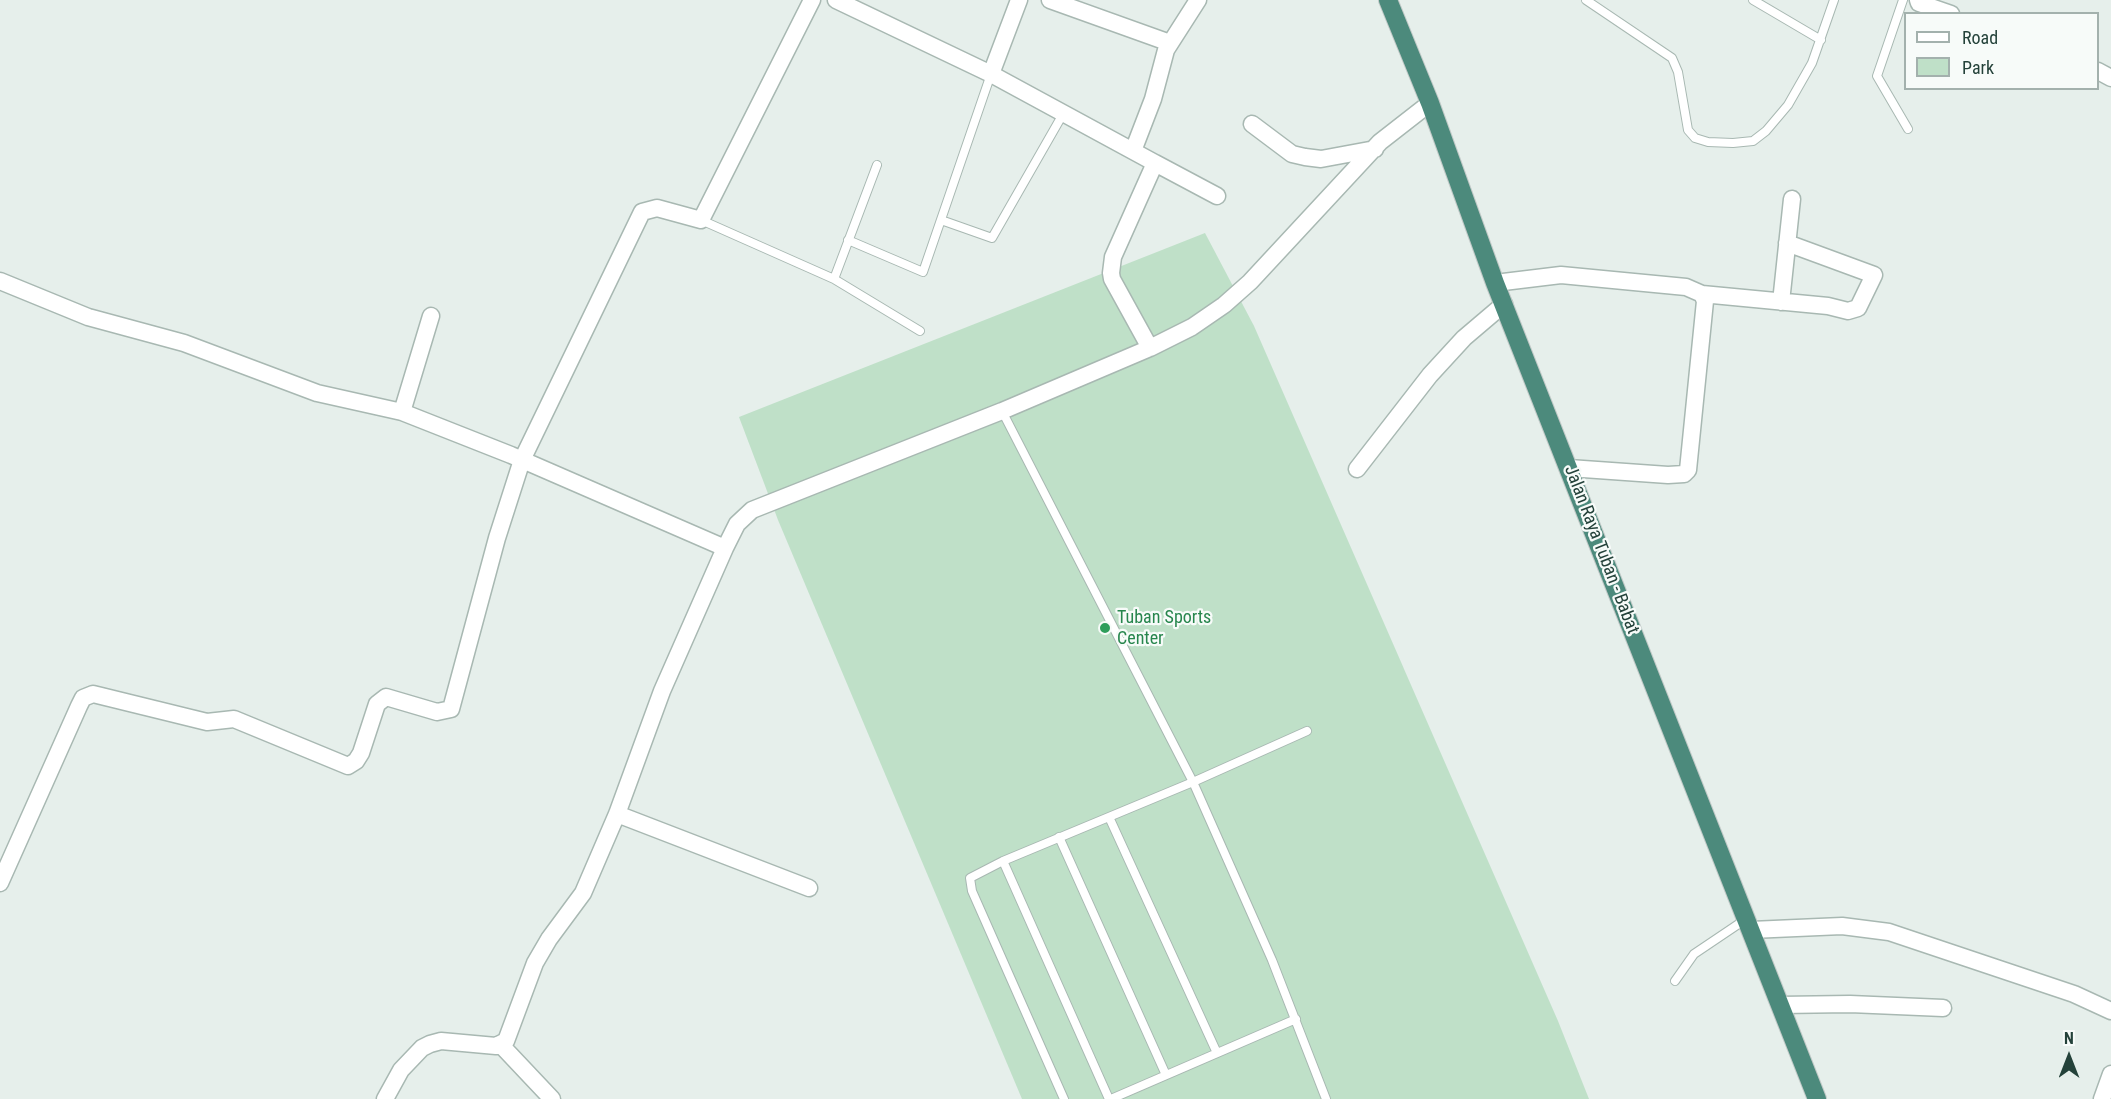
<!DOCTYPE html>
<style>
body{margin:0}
#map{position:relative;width:2111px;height:1099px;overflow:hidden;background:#e6efeb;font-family:"Roboto Condensed",sans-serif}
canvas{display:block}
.legend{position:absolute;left:1904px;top:12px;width:195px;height:78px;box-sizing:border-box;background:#f7fbf9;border:2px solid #a3b1ad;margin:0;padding:8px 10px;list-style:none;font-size:18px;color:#24423a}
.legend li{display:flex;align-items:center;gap:12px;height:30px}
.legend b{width:30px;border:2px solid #a3b1ad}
.north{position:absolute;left:2039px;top:1027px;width:60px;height:60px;-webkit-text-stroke:4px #f7fbf9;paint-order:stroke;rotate:0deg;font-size:16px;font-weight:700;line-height:24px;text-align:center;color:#24423a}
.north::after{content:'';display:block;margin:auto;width:21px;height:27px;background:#24423a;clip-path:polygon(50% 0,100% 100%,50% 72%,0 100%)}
</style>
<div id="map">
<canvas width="2111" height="1099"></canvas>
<ul class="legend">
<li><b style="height:8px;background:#fff"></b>Road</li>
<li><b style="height:16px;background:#bfe0c8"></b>Park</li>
</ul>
<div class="north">N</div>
</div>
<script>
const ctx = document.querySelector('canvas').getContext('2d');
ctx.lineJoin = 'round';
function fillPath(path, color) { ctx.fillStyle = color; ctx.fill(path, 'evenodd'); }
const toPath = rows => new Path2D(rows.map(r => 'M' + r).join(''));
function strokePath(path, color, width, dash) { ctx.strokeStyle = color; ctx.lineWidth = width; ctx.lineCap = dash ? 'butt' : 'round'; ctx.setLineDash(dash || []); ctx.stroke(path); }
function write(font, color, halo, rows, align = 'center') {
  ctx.font = font + ' "Roboto Condensed",sans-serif'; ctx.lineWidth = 4.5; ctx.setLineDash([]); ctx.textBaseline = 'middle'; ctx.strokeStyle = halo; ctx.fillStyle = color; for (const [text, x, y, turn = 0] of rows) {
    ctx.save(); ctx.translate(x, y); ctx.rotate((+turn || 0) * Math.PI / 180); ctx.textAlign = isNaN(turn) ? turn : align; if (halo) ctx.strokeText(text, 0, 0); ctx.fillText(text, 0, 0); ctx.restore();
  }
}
fillPath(toPath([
 [1205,233,1254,326,1558,1021,1589,1099,1022,1099,778,520,739,417]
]), '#bfe0c8');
const service = toPath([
 [1586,0,1672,58,1678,72,1688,130,1695,138,1708,142,1733,143,1753,141,1766,131,1788,105,1812,63,1834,0],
 [1753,0,1821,40],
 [1903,0,1877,76,1908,129],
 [701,220,834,279,920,331],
 [941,220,992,238,1063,114],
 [848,240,923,272,991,74],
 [834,279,877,165],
 [1002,411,1193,782,1272,960,1326,1099],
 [1109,817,1217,1053],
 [1059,837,1166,1075],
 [1003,861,1109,1099],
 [1675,981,1694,954,1746,919],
 [1064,1099,972,891,970,878,1003,861,1193,782,1307,731],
 [1111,1099,1296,1019]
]);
const minor = toPath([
 [836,0,991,74,1155,163,1113,257,1111,273,1112,279,1150,348],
 [1050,0,1170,43],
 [1918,0,1919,3,1951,14],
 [2098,71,2111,78],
 [991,74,1019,0],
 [1252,124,1292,154,1305,157,1321,159,1375,149],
 [1133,151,1153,99,1166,50,1198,0],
 [1155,163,1217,196],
 [0,281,88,317,184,343,317,393,402,412,511,455,725,548],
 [1495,283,1561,275,1686,287,1702,294,1705,301,1688,470,1684,474,1668,475,1569,468],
 [1702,294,1828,306,1848,311,1858,308,1874,275,1787,243],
 [1781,302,1792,199],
 [402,412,431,316],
 [1357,469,1430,375,1464,338,1504,304],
 [617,814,809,888],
 [0,883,79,706,83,698,93,694,207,722,234,719,348,766,356,761,361,753,377,704,386,697,437,712,451,709,497,538,522,460,642,212,657,208,701,220,812,0],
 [1751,930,1842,926,1889,932,2074,994,2111,1011],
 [1780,1005,1850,1004,1943,1008],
 [501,1045,552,1099],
 [385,1099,401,1070,422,1048,430,1044,441,1041,496,1046,506,1041,535,963,549,939,583,893,617,814,662,691,725,548,737,524,752,510,1002,411,1150,348,1192,327,1224,305,1250,282,1380,142,1430,103],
 [2102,1099,2111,1074]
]);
const trunk = toPath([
 [1388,0,1430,103,1495,283,1817,1099]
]);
strokePath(service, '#a8b8b2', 10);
strokePath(minor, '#a8b8b2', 19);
strokePath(trunk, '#c2cac8', 20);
strokePath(service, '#fff', 8);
strokePath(minor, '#fff', 16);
strokePath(trunk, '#4c8a7c', 18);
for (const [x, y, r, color] of [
 [1105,628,6,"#2e9e5b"]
]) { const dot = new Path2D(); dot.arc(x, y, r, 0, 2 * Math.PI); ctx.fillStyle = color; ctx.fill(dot); strokePath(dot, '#f7fbf9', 2); }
write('18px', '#24423a', '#f7fbf9', [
 ["Jalan Raya Tuban - Babat",1601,550,69]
]);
write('18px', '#27864d', '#f7fbf9', [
 ["Tuban Sports",1117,618],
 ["Center",1117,639]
], 'left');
</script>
